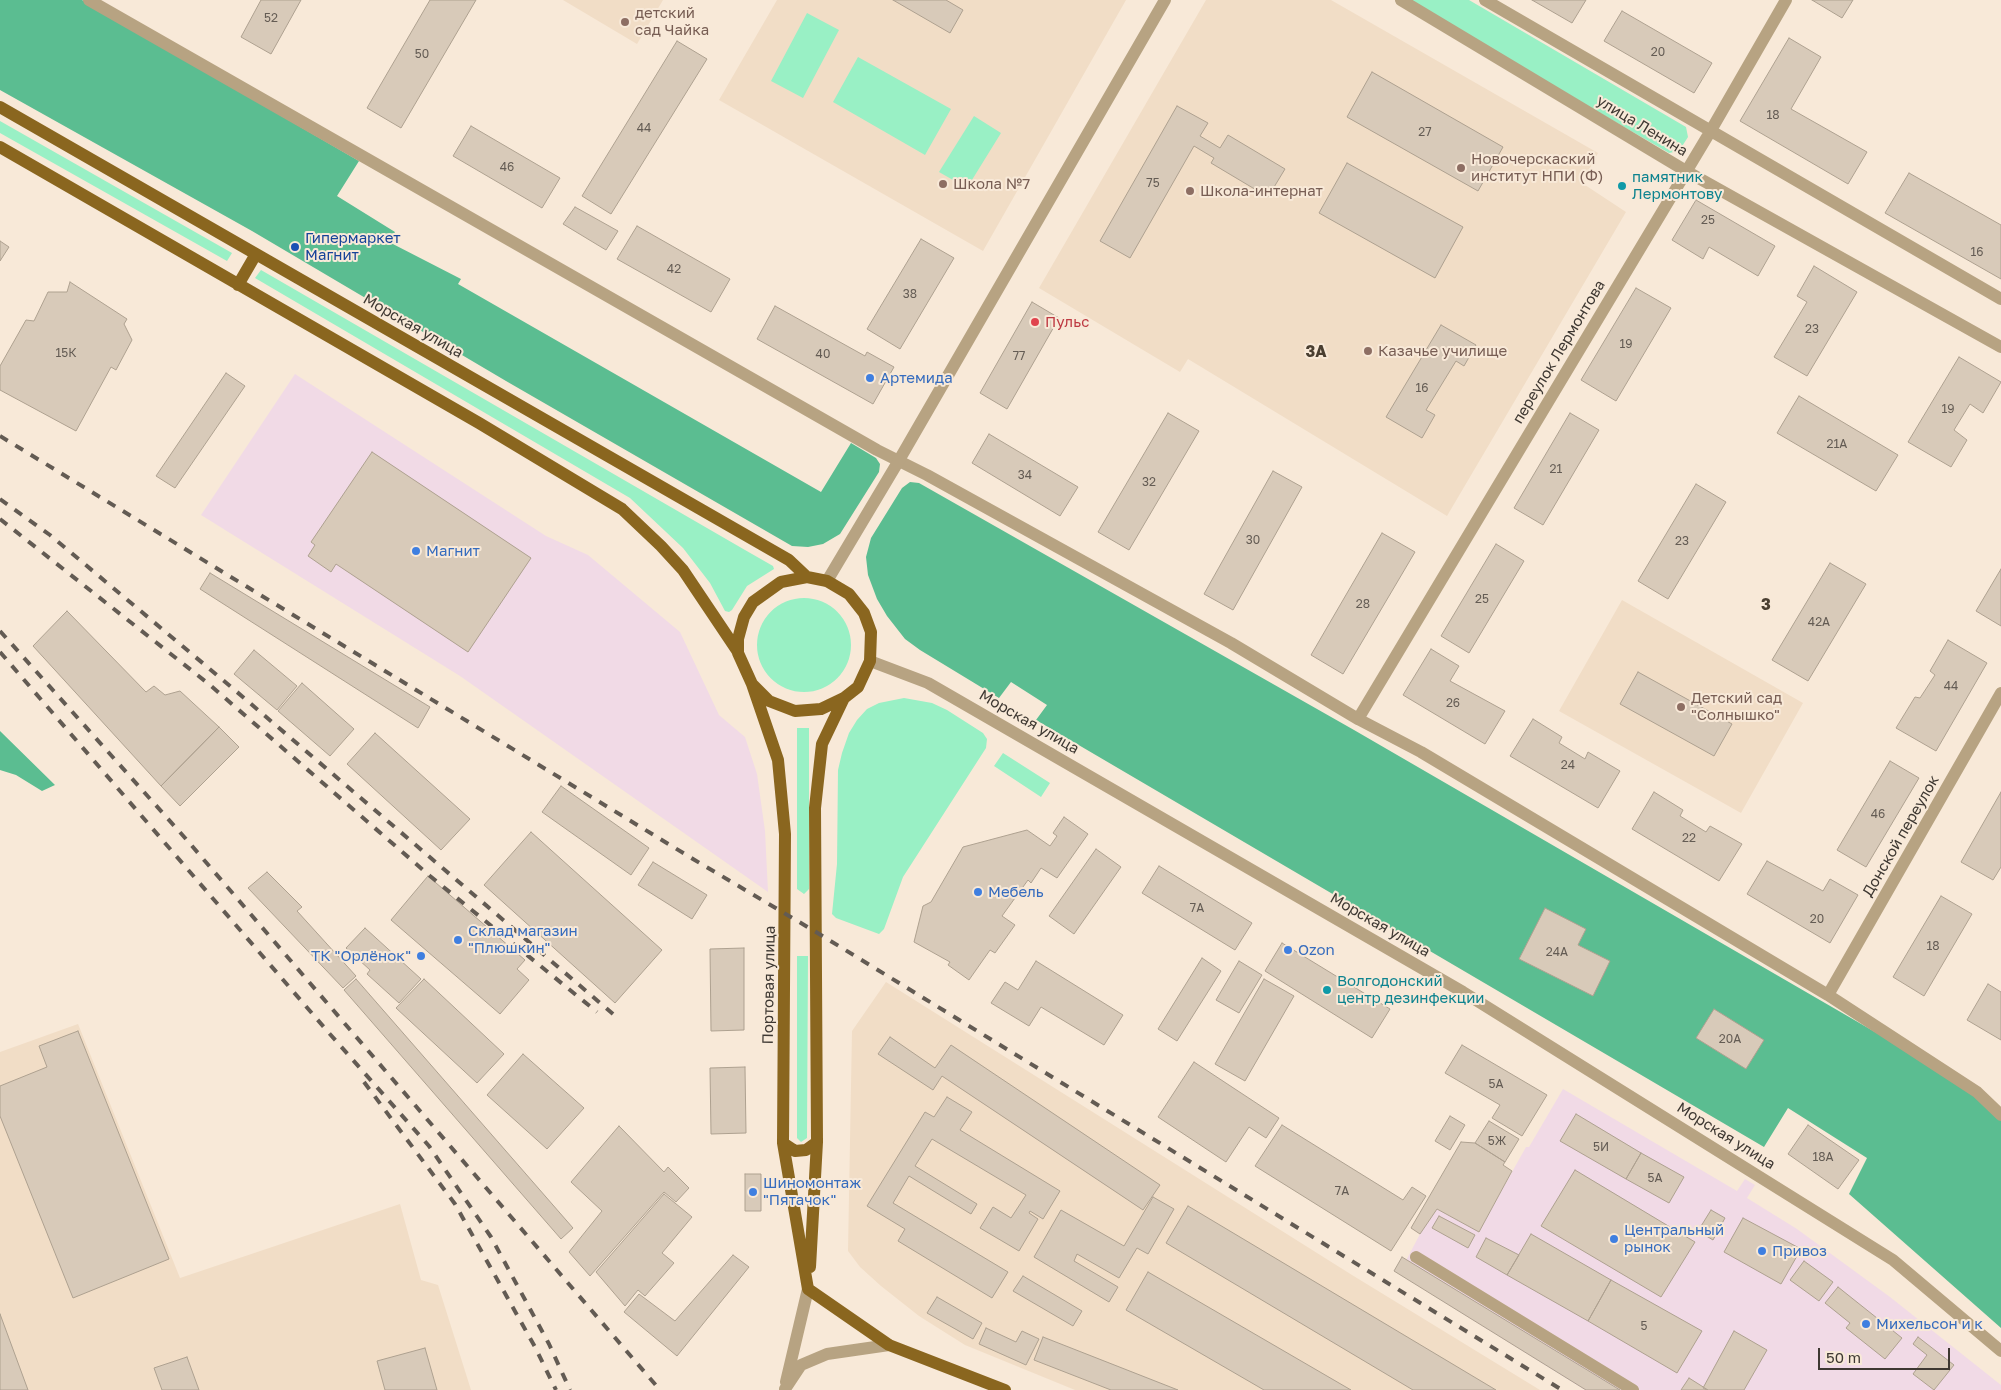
<!DOCTYPE html>
<meta charset="utf-8">
<style>
body{margin:0}
#map{position:relative;width:2001px;height:1390px;overflow:hidden;background:#f8e9d8;font-family:"Golos Text",sans-serif}
canvas{display:block}
.scale{position:absolute;left:1818px;top:1348px;width:132px;height:22px;box-sizing:border-box;border:2px solid #3e3832;border-top:0;padding-left:6px;font-size:15px;line-height:18px;white-space:nowrap;color:#3e3832;-webkit-text-stroke:4px #f8e9d8;paint-order:stroke}
</style>
<div id="map">
<canvas width="2001" height="1390"></canvas>
<div class="scale">50 m</div>
</div>
<script>
const ctx = document.querySelector('canvas').getContext('2d');
ctx.lineJoin = 'round';
function fillPath(path, color) { ctx.fillStyle = color; ctx.fill(path, 'evenodd'); }
const toPath = rows => new Path2D(rows.map(r => 'M' + r).join(''));
function strokePath(path, color, width, dash) { ctx.strokeStyle = color; ctx.lineWidth = width; ctx.lineCap = dash ? 'butt' : 'round'; ctx.setLineDash(dash || []); ctx.stroke(path); }
function write(font, color, halo, rows, align = 'center') {
  ctx.font = font + ' "Golos Text",sans-serif'; ctx.lineWidth = 4; ctx.setLineDash([]); ctx.textBaseline = 'middle'; ctx.strokeStyle = halo; ctx.fillStyle = color; for (const [text, x, y, turn = 0] of rows) {
    ctx.save(); ctx.translate(x, y); ctx.rotate((+turn || 0) * Math.PI / 180); ctx.textAlign = isNaN(turn) ? turn : align; if (halo) ctx.strokeText(text, 0, 0); ctx.fillText(text, 0, 0); ctx.restore();
  }
}
fillPath(toPath([
 [295,374,546,536,588,555,680,632,719,715,745,737,757,774,765,831,768,892,460,676,201,515],
 [1563,1089,1737,1191,1745,1179,1755,1185,1747,1198,1797,1229,1890,1297,2001,1385,2001,1390,1585,1390,1399,1274,1420,1234,1437,1209,1479,1231,1526,1147,1529,1147]
]), '#f1dae6');
fillPath(toPath([
 [563,0,663,0,637,44],
 [777,0,1126,0,983,251,719,100],
 [1206,0,1331,0,1598,153,1582,183,1626,212,1447,516,1188,359,1180,372,1039,288],
 [1622,600,1803,703,1741,813,1559,711],
 [886,982,1352,1275,1540,1390,1075,1390,965,1345,919,1316,881,1286,860,1267,848,1251,852,1031],
 [78,1024,180,1278,400,1204,421,1280,438,1285,471,1390,0,1390,0,1052]
]), '#f1ddc6');
fillPath(toPath([
 [1405,0,1469,0,1686,127,1688,137,1679,151,1669,153],
 [807,13,839,30,803,98,771,81],
 [858,57,951,109,925,155,833,102],
 [974,116,1001,133,967,188,939,172],
 [0,121,232,253,227,261,0,133],
 [261,270,745,550,773,566,774,569,747,586,732,610,729,612,725,611,710,583,683,548,630,498,255,278],
 '757 645a47 47 0 1 1 94 0a47 47 0 1 1-94 0Z',
 [904,698,932,703,947,710,983,733,987,739,986,748,903,877,884,929,879,934,836,918,832,914,837,864,838,770,842,753,849,733,857,720,867,709,879,703],
 [797,728,809,728,809,889,804,894,797,889],
 [1003,753,1050,783,1041,797,994,766],
 [797,956,808,956,807,1136,807,1138,801,1142,797,1138]
]), '#99f0c5');
fillPath(toPath([
 [0,0,82,0,359,161,337,196,395,232,389,242,461,279,458,284,821,492,851,443,876,458,880,464,879,472,840,534,823,544,808,547,792,546,506,381,252,231,0,90],
 [910,482,919,483,1354,730,1982,1094,2001,1112,2001,1328,1849,1194,1867,1158,1788,1108,1764,1147,1036,720,1047,705,1011,682,999,698,920,650,905,639,887,616,877,599,868,575,866,557,871,538,902,488],
 [0,731,55,785,42,791,16,775,0,770]
]), '#5bbd91');
const building = toPath([
 [261,0,301,0,271,54,241,37,261,0],
 [430,0,476,0,401,128,367,108,430,0],
 [893,0,946,0,963,10,950,33,893,0],
 [1532,0,1586,0,1572,23,1532,0],
 [1812,0,1853,0,1842,18,1812,0],
 [1622,11,1712,63,1694,93,1604,41,1622,11],
 [1789,38,1821,57,1791,109,1867,152,1848,184,1740,121,1789,38],
 [677,41,707,59,611,214,582,196,677,41],
 [1372,72,1503,147,1478,191,1347,117,1372,72],
 [1177,106,1208,123,1200,136,1220,148,1228,135,1285,169,1268,197,1211,163,1214,158,1194,146,1130,258,1100,241,1177,106],
 [471,126,560,178,542,208,453,156,471,126],
 [1347,163,1463,227,1435,278,1319,213,1347,163],
 [1909,173,2001,225,2001,279,1885,213,1909,173],
 [1696,200,1775,246,1758,276,1709,247,1703,259,1672,240,1696,200],
 [575,207,618,231,606,250,563,224,575,207],
 [637,226,730,279,711,312,617,259,637,226],
 [921,239,954,258,900,349,867,329,921,239],
 [0,241,9,247,0,261,0,241],
 [1814,266,1857,292,1807,376,1774,357,1807,302,1797,296,1814,266],
 [70,282,127,319,124,324,132,340,116,370,111,367,76,431,0,390,0,366,26,320,34,321,48,292,67,292,70,282],
 [1636,288,1671,308,1616,401,1581,380,1636,288],
 [1032,302,1059,318,1007,409,980,393,1032,302],
 [775,306,865,356,867,352,894,367,873,404,757,339,775,306],
 [1441,325,1476,345,1464,366,1456,361,1426,410,1435,415,1422,438,1386,417,1441,325],
 [1959,357,2001,382,1983,413,1970,404,1954,430,1967,440,1951,467,1908,442,1959,357],
 [226,373,245,386,175,488,156,476,226,373],
 [1799,396,1898,455,1876,491,1777,433,1799,396],
 [1168,413,1199,431,1129,550,1098,532,1168,413],
 [1570,413,1599,430,1543,525,1514,508,1570,413],
 [989,434,1078,487,1060,516,972,463,989,434],
 [372,452,531,558,468,652,336,564,331,572,308,556,315,545,311,542,372,452],
 [1273,471,1302,487,1233,610,1204,594,1273,471],
 [1696,484,1726,502,1668,599,1638,581,1696,484],
 [1382,533,1415,552,1343,674,1311,655,1382,533],
 [1496,544,1524,561,1469,653,1441,636,1496,544],
 [1830,563,1866,584,1808,681,1772,660,1830,563],
 [2001,569,2001,626,1976,611,2001,569],
 [210,573,430,707,418,728,200,589,210,573],
 [67,611,146,692,154,686,165,695,180,691,219,727,161,786,33,646,67,611],
 [1948,640,1987,663,1936,751,1896,728,1915,697,1920,698,1935,675,1930,671,1948,640],
 [1431,649,1459,666,1450,681,1505,711,1485,744,1403,695,1431,649],
 [254,650,297,686,277,710,234,674,254,650],
 [1638,672,1732,724,1714,756,1620,704,1638,672],
 [302,683,354,729,330,756,278,711,302,683],
 [1533,719,1562,737,1559,743,1585,759,1588,752,1620,771,1598,808,1510,756,1533,719],
 [219,727,239,747,180,806,161,786,219,727],
 [375,733,470,819,441,850,347,764,375,733],
 [1890,761,1919,778,1866,867,1837,850,1890,761],
 [561,786,649,848,631,875,542,812,561,786],
 [1654,792,1683,810,1680,816,1706,832,1710,826,1742,844,1719,881,1632,829,1654,792],
 [2001,792,2001,867,1993,880,1961,862,2001,792],
 [1064,817,1088,834,1057,878,1041,868,1031,883,1028,880,1002,916,1015,925,995,953,990,950,969,980,948,965,950,962,914,942,923,906,931,902,963,847,1027,830,1050,846,1057,836,1053,833,1064,817],
 [531,832,662,950,615,1003,484,885,531,832],
 [1096,849,1121,867,1074,934,1049,916,1096,849],
 [1767,861,1823,891,1830,879,1858,895,1830,943,1747,894,1767,861],
 [653,862,707,895,692,919,638,885,653,862],
 [1159,866,1252,923,1235,950,1142,893,1159,866],
 [267,872,302,907,297,911,356,976,343,988,248,888,267,872],
 [428,876,525,960,517,969,529,980,500,1014,391,920,428,876],
 [1941,896,1972,914,1924,996,1893,977,1941,896],
 [1545,908,1586,929,1578,945,1610,961,1593,996,1519,959,1545,908],
 [365,928,421,979,399,1003,367,974,370,970,346,948,365,928],
 [1282,943,1390,1009,1372,1038,1265,971,1282,943],
 [744,948,744,1030,711,1031,710,949,744,948],
 [1202,958,1221,971,1177,1041,1158,1029,1202,958],
 [1036,961,1123,1015,1104,1045,1041,1007,1029,1026,991,1003,1005,982,1018,990,1036,961],
 [1239,961,1262,975,1239,1013,1216,1000,1239,961],
 [356,979,573,1228,561,1239,344,990,356,979],
 [424,979,504,1054,477,1083,396,1008,424,979],
 [1264,979,1294,996,1245,1081,1215,1064,1264,979],
 [1988,984,2001,992,2001,1040,1967,1020,1988,984],
 [1714,1009,1764,1040,1746,1069,1696,1038,1714,1009],
 [78,1031,169,1259,73,1298,0,1116,0,1086,47,1067,39,1046,78,1031],
 [890,1037,935,1068,951,1045,1160,1185,1143,1210,942,1076,933,1090,878,1054,890,1037],
 [1462,1045,1547,1095,1522,1136,1492,1118,1500,1105,1445,1073,1462,1045],
 [523,1054,584,1108,547,1149,487,1095,523,1054],
 [1194,1062,1279,1118,1266,1138,1249,1127,1226,1162,1158,1117,1194,1062],
 [745,1067,746,1133,711,1134,710,1068,745,1067],
 [947,1097,972,1112,960,1130,1060,1191,1043,1219,1030,1211,1029,1213,1038,1219,1019,1251,980,1228,993,1207,1011,1218,1026,1195,932,1139,915,1166,977,1204,971,1214,909,1176,893,1203,1008,1272,992,1298,898,1241,905,1229,867,1206,925,1112,934,1117,947,1097],
 [1576,1114,1641,1153,1626,1179,1560,1141,1576,1114],
 [1450,1116,1465,1125,1450,1150,1435,1141,1450,1116],
 [1489,1121,1519,1139,1505,1162,1475,1143,1489,1121],
 [1282,1125,1403,1200,1412,1187,1426,1196,1391,1251,1255,1166,1282,1125],
 [1808,1125,1859,1160,1838,1189,1788,1154,1808,1125],
 [619,1126,664,1172,668,1167,689,1188,676,1202,664,1192,590,1276,569,1252,602,1211,571,1182,619,1126],
 [1461,1142,1475,1143,1505,1162,1503,1165,1512,1171,1479,1232,1437,1209,1420,1234,1411,1228,1461,1142],
 [1641,1153,1684,1177,1669,1203,1626,1179,1641,1153],
 [1575,1170,1695,1242,1661,1297,1541,1226,1575,1170],
 [745,1174,761,1174,761,1211,745,1211,745,1174],
 [664,1194,692,1217,662,1253,674,1263,645,1296,638,1290,625,1306,596,1272,664,1194],
 [1153,1197,1174,1209,1148,1254,1137,1248,1119,1278,1077,1254,1074,1261,1118,1287,1109,1302,1034,1257,1061,1210,1124,1246,1153,1197],
 [1188,1206,1496,1390,1413,1390,1166,1243,1188,1206],
 [1711,1210,1725,1218,1713,1240,1698,1231,1711,1210],
 [1439,1216,1475,1235,1468,1248,1432,1228,1439,1216],
 [1743,1218,1801,1249,1781,1284,1724,1252,1743,1218],
 [1531,1234,1611,1280,1588,1321,1507,1275,1531,1234],
 [1486,1238,1519,1255,1507,1275,1476,1257,1486,1238],
 [733,1255,749,1267,677,1356,624,1312,639,1294,675,1321,733,1255],
 [1402,1257,1620,1390,1586,1390,1394,1271,1402,1257],
 [1804,1261,1833,1282,1819,1301,1790,1280,1804,1261],
 [1148,1272,1351,1390,1264,1390,1126,1310,1148,1272],
 [1023,1276,1082,1311,1073,1326,1013,1291,1023,1276],
 [1611,1280,1702,1331,1677,1373,1588,1321,1611,1280],
 [1838,1287,1902,1338,1885,1359,1846,1328,1850,1323,1825,1303,1838,1287],
 [937,1297,982,1323,973,1339,927,1313,937,1297],
 [0,1314,28,1390,0,1390,0,1314],
 [986,1328,1016,1342,1022,1331,1039,1339,1026,1365,979,1344,986,1328],
 [1734,1331,1767,1350,1744,1390,1707,1390,1703,1388,1734,1331],
 [1043,1337,1178,1390,1111,1390,1034,1360,1043,1337],
 [1918,1337,1954,1365,1934,1390,1913,1374,1927,1355,1913,1344,1918,1337],
 [425,1348,437,1390,385,1390,377,1361,425,1348],
 [187,1357,199,1390,162,1390,154,1368,187,1357],
 [1689,1378,1708,1390,1681,1390,1689,1378]
]);
fillPath(building, '#d8cab9');
strokePath(building, '#aea190', 1);
strokePath(toPath([
 [89,0,877,450,927,475,1231,643,1358,719,1421,752,1828,995,1977,1092,2001,1115],
 [1401,0,1686,171,2001,347],
 [1485,0,2001,299],
 [1358,719,1710,132,1786,0],
 [1828,995,2001,693],
 [1416,1257,1633,1390]
]), '#b7a382', 12);
strokePath(toPath([
 [827,581,898,462,1165,0],
 [870,661,928,683,1463,992,1893,1260,2001,1351],
 [786,1382,808,1289],
 [785,1389,801,1365,827,1354,889,1345]
]), '#b7a382', 12);
strokePath(toPath([
 [0,107,789,560,807,577],
 [0,147,479,423,622,509,661,546,683,570,738,652],
 [238,285,256,254],
 [752,684,769,701,795,711,821,709,844,698,858,687,870,661,871,632,864,613,849,594,827,581,807,577,781,582,753,602,744,617,738,639,738,653,752,684,778,760,785,834,783,1143,808,1289],
 [783,1143,795,1151,806,1150,817,1142],
 [810,1267,817,1142,815,808,822,744,844,698],
 [808,1289,889,1345,1005,1390]
]), '#8a661f', 12);
strokePath(toPath([
 [0,436,693,859,816,932,1562,1390],
 [0,499,50,535,230,686,613,1014],
 [0,519,210,685,430,876,597,1012],
 [0,631,186,839,660,1390],
 [0,652,329,1033,429,1146,491,1237,549,1344,570,1390],
 [364,1082,455,1204,535,1347,556,1390]
]), '#635b53', 4, [9, 9]);
for (const [x, y, r, color] of [
 [625,22,5,"#8d6e63"],
 [1461,168,5,"#8d6e63"],
 [943,184,5,"#8d6e63"],
 [1622,186,5,"#0f9aa8"],
 [1190,191,5,"#8d6e63"],
 [295,247,5,"#1a4fb4"],
 [1035,322,5,"#e0444e"],
 [1368,351,5,"#8d6e63"],
 [870,378,5,"#3f7fe0"],
 [416,551,5,"#3f7fe0"],
 [1681,707,5,"#8d6e63"],
 [978,892,5,"#3f7fe0"],
 [458,940,5,"#3f7fe0"],
 [1288,950,5,"#3f7fe0"],
 [421,956,5,"#3f7fe0"],
 [1327,990,5,"#0f9aa8"],
 [753,1192,5,"#3f7fe0"],
 [1614,1239,5,"#3f7fe0"],
 [1762,1251,5,"#3f7fe0"],
 [1866,1324,5,"#3f7fe0"]
]) { const dot = new Path2D(); dot.arc(x, y, r, 0, 2 * Math.PI); ctx.fillStyle = color; ctx.fill(dot); strokePath(dot, '#f8e9d8', 2); }
write('12px', '#645c54', null, [
 ["52",271,18],
 ["20",1658,52],
 ["50",422,54],
 ["18",1773,115],
 ["44",644,128],
 ["27",1425,132],
 ["46",507,167],
 ["75",1153,183],
 ["25",1708,220],
 ["16",1977,252],
 ["42",674,269],
 ["38",910,294],
 ["23",1812,329],
 ["19",1626,344],
 ["15К",66,353],
 ["40",823,354],
 ["77",1019,356],
 ["16",1422,388],
 ["19",1948,409],
 ["21А",1837,444],
 ["21",1556,469],
 ["34",1025,475],
 ["32",1149,482],
 ["30",1253,540],
 ["23",1682,541],
 ["25",1482,599],
 ["28",1363,604],
 ["42А",1819,622],
 ["44",1951,686],
 ["26",1453,703],
 ["24",1568,765],
 ["46",1878,814],
 ["22",1689,838],
 ["7А",1197,908],
 ["20",1817,919],
 ["18",1933,946],
 ["24А",1557,952],
 ["20А",1730,1039],
 ["5А",1496,1084],
 ["5Ж",1497,1141],
 ["5И",1601,1147],
 ["18А",1823,1157],
 ["5А",1655,1178],
 ["7А",1342,1191],
 ["5",1644,1326]
]);
write('15px', '#785e54', '#f8e9d8', [
 ["детский",635,13],
 ["сад Чайка",635,30],
 ["Новочерскаский",1471,159],
 ["институт НПИ (Ф)",1471,176],
 ["Школа №7",953,184],
 ["Школа-интернат",1200,191],
 ["Казачье училище",1378,351],
 ["Детский сад",1691,698],
 ["\"Солнышко\"",1691,715]
], 'left');
write('15px', '#3e3832', '#f8e9d8', [
 ["улица Ленина",1642,126,31],
 ["Морская улица",413,326,30],
 ["переулок Лермонтова",1559,352,-59],
 ["Морская улица",1029,722,30],
 ["Донской переулок",1901,836,-60],
 ["Морская улица",1380,925,30],
 ["Портовая улица",769,985,-89],
 ["Морская улица",1726,1136,32]
]);
write('15px', '#0d838f', '#f8e9d8', [
 ["памятник",1632,177],
 ["Лермонтову",1632,194],
 ["Волгодонский",1337,981],
 ["центр дезинфекции",1337,998]
], 'left');
write('15px', '#164399', '#f8e9d8', [
 ["Гипермаркет",305,238],
 ["Магнит",305,255]
], 'left');
write('15px', '#be3a42', '#f8e9d8', [
 ["Пульс",1045,322]
], 'left');
write('15px', '#366cbe', '#f8e9d8', [
 ["Артемида",880,378],
 ["Магнит",426,551],
 ["Мебель",988,892],
 ["Склад магазин",468,931],
 ["\"Плюшкин\"",468,948],
 ["Ozon",1298,950],
 ["ТК \"Орлёнок\"",411,956,"right"],
 ["Шиномонтаж",763,1183],
 ["\"Пятачок\"",763,1200],
 ["Центральный",1624,1230],
 ["рынок",1624,1247],
 ["Привоз",1772,1251],
 ["Михельсон и к",1876,1324]
], 'left');
write('bold 16px', '#4a3f31', '#f8e9d8', [
 ["3А",1316,352],
 ["3",1766,605]
]);
</script>
